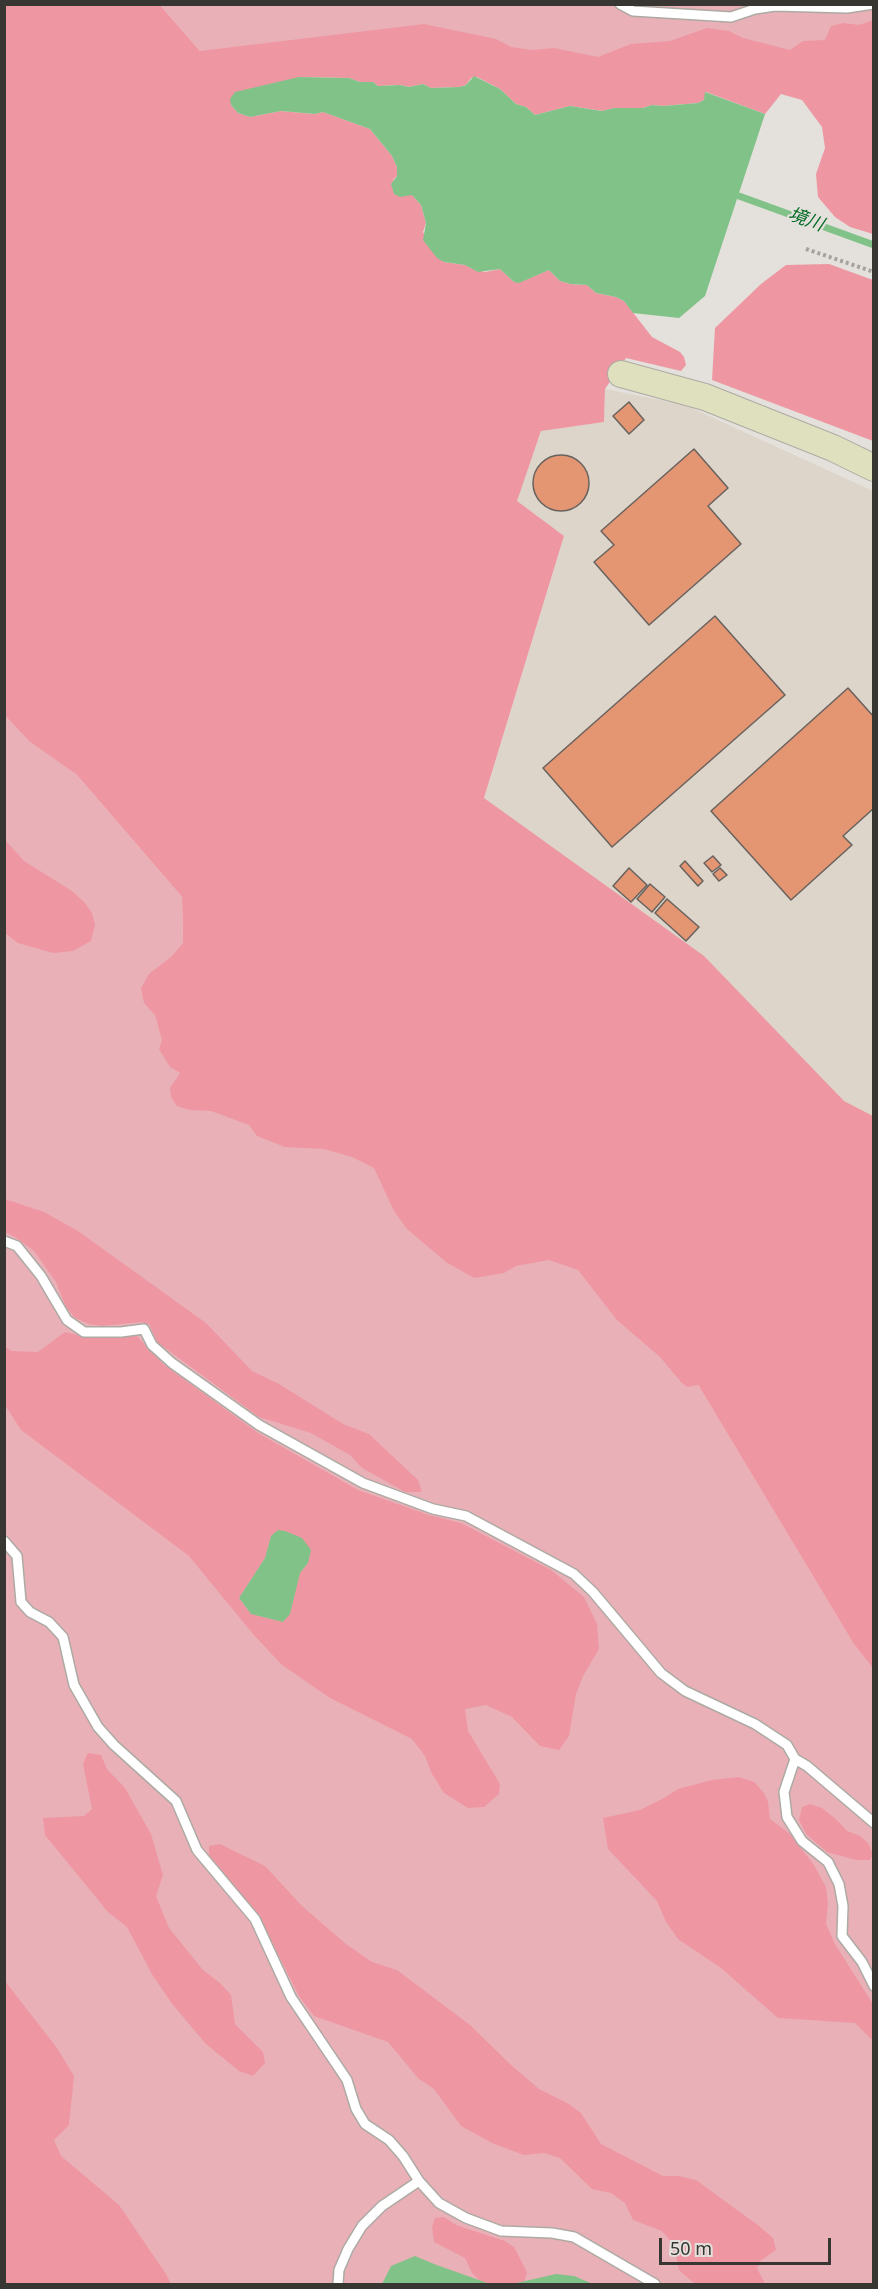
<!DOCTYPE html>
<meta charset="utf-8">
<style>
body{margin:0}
#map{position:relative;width:878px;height:2289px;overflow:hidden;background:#e4e0db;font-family:"Noto Sans",sans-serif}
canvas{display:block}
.frame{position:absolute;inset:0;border:6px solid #373633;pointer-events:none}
.scale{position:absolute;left:659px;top:2238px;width:172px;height:27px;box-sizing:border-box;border:3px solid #373633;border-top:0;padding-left:8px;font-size:18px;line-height:21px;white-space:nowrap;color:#373633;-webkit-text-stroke:4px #e4e0db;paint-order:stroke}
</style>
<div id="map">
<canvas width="878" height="2289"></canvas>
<div class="frame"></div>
<div class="scale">50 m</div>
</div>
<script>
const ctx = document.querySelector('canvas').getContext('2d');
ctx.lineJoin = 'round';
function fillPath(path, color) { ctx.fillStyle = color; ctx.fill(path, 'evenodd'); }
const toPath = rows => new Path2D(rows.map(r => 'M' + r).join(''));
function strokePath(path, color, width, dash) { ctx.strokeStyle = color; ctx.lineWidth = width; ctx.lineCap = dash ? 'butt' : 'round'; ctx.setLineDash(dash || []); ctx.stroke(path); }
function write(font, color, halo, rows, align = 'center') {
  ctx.font = font + ' "Noto Sans","Noto Sans JP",sans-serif'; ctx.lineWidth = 4.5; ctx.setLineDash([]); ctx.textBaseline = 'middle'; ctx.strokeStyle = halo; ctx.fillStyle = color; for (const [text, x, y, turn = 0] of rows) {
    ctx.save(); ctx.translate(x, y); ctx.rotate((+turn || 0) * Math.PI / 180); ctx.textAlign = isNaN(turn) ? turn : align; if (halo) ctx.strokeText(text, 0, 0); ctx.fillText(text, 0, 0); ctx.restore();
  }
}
fillPath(toPath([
 [605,389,685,405,873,491,873,1116,844,1101,484,798,564,537,516,501,542,430,604,422]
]), '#ddd5c9');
fillPath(toPath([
 [160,5,873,5,873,45,641,69,200,51],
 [5,683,76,774,182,897,183,943,630,1272,853,1643,874,1668,873,2284,5,2284]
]), '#eab0b7');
fillPath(toPath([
 [4,5,160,5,200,51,424,24,496,39,511,47,532,50,554,48,598,57,631,44,670,41,707,28,729,31,743,38,790,50,803,41,825,40,831,26,844,23,859,25,873,20,873,234,850,227,835,217,818,197,816,174,825,148,822,127,802,100,781,94,765,114,706,92,704,100,698,103,663,106,652,105,643,108,614,108,603,111,570,106,535,115,526,107,516,104,500,89,477,77,471,78,466,85,460,87,431,88,423,84,409,87,400,85,378,86,373,82,360,82,349,78,299,77,231,105,238,113,250,117,281,111,314,114,323,112,370,129,392,156,397,167,397,176,393,180,406,195,412,195,421,205,426,223,423,232,444,262,465,265,473,269,485,272,500,269,514,282,523,281,549,270,560,281,570,284,587,285,596,293,616,297,624,301,652,337,680,352,684,357,686,365,681,371,626,358,605,389,604,422,541,431,517,501,564,536,484,798,704,956,844,1101,873,1116,873,1668,853,1643,698,1385,687,1387,681,1382,660,1357,617,1320,578,1270,549,1260,516,1266,504,1273,474,1278,446,1262,407,1229,394,1211,374,1168,352,1157,324,1149,285,1147,257,1136,249,1125,211,1111,189,1110,177,1106,171,1097,170,1088,180,1073,170,1067,159,1049,162,1040,155,1015,144,1003,141,988,149,974,172,956,183,943,182,897,76,774,29,741,5,715],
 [829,264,873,280,873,441,712,380,715,328,761,284,786,265],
 [5,840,24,861,72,891,84,902,92,913,95,925,91,941,73,951,53,953,18,943,5,933],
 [5,1199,44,1212,78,1231,206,1323,252,1371,279,1384,343,1424,369,1434,418,1480,422,1492,405,1492,362,1468,350,1455,311,1433,259,1417,157,1342,149,1324,142,1322,102,1326,89,1324,75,1318,66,1307,56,1282,34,1251,15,1237,5,1232],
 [65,1332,91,1338,137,1336,163,1364,258,1433,358,1490,429,1515,461,1523,551,1570,584,1597,597,1624,599,1649,583,1676,576,1694,569,1736,559,1750,540,1746,512,1717,486,1705,465,1709,468,1731,500,1784,499,1794,484,1807,468,1808,444,1793,432,1774,425,1756,412,1739,330,1698,282,1665,253,1634,189,1556,21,1430,5,1405,4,1346,11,1351,38,1352],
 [271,1536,308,1563,300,1573,283,1622,251,1614,239,1598,265,1558],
 [88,1753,101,1755,107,1769,125,1788,151,1834,163,1875,156,1896,169,1928,203,1970,220,1983,231,1995,235,2024,263,2052,265,2063,253,2076,239,2071,206,2044,173,2005,153,1976,127,1927,108,1912,45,1835,43,1818,84,1816,92,1809,83,1764],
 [739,1777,754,1782,764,1793,768,1802,770,1819,790,1834,814,1865,826,1887,828,1903,826,1924,835,1944,873,2004,873,2041,855,2023,778,2018,721,1968,678,1939,666,1922,657,1901,608,1849,603,1818,640,1810,664,1798,678,1789,712,1780],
 [810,1804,822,1808,837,1820,847,1831,860,1836,868,1843,873,1854,870,1860,856,1860,827,1852,806,1834,799,1820,802,1807],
 [220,1844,265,1866,302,1906,346,1944,372,1962,397,1970,470,2025,510,2064,539,2089,569,2104,581,2113,601,2144,663,2176,679,2176,696,2180,759,2226,773,2238,776,2250,760,2261,757,2268,765,2284,695,2284,679,2270,673,2244,662,2231,633,2220,625,2203,611,2193,592,2189,560,2158,544,2153,524,2155,494,2144,461,2126,434,2089,418,2078,388,2042,314,2016,299,1996,259,1917,209,1855,209,1846],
 [5,1981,57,2048,74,2076,69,2125,54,2140,61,2156,119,2205,166,2274,171,2284,5,2284],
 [444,2217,456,2225,505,2241,514,2247,527,2272,524,2282,512,2284,490,2284,481,2282,472,2273,465,2258,434,2242,432,2227,435,2218]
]), '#ee97a3');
fillPath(toPath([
 [474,76,500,89,516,104,526,107,535,115,570,106,602,111,614,108,643,108,652,105,663,106,698,103,704,100,705,92,765,114,705,296,679,318,633,313,624,301,616,297,596,293,587,285,570,284,560,281,549,270,519,283,514,282,500,269,478,272,465,265,444,262,437,258,423,240,426,223,421,205,412,195,400,197,394,194,391,184,397,176,397,167,392,156,370,129,323,112,315,114,281,111,250,117,238,113,231,105,230,99,235,92,299,77,349,78,360,82,373,82,378,86,400,85,409,87,423,84,431,88,460,87,466,85],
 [278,1530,285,1531,302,1538,311,1550,308,1563,300,1573,290,1614,283,1622,251,1614,239,1598,265,1558,271,1536],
 [415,2256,434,2264,490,2284,382,2284,391,2266],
 [556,2274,574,2276,593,2284,512,2284]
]), '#81c288');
strokePath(toPath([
 [739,196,874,245]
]), '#81c288', 7);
const building = toPath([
 [629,402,644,420,629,434,613,416,629,402],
 [694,449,728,488,708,506,741,544,649,625,594,562,614,545,601,531,694,449],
 '533 483a28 28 0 1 1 56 0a28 28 0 1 1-56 0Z',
 [715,616,785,695,612,847,543,768,715,616],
 [848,688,874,717,874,808,843,836,852,845,791,900,711,811,848,688],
 [713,856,721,865,712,872,704,863,713,856],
 [685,861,703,881,698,886,680,866,685,861],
 [629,868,647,885,631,902,613,886,629,868],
 [720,868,727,875,719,881,713,874,720,868],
 [650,884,665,897,652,912,637,899,650,884],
 [667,899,699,927,686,941,655,913,667,899]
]);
fillPath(building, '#e49673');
strokePath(building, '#68625f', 1.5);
const lane = toPath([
 [620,4,633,11,731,17,755,9,775,6,847,8,873,4],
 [4,1241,17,1246,41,1276,67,1320,84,1332,121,1332,144,1329,152,1345,172,1363,259,1425,363,1483,433,1509,466,1516,574,1574,593,1592,661,1673,685,1691,755,1724,787,1745,795,1759,784,1792,787,1817,802,1841,828,1862,839,1884,843,1906,842,1936,862,1962,874,1986],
 [4,1541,17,1556,21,1602,30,1612,49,1622,63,1637,74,1685,98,1727,114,1745,176,1801,197,1850,255,1919,291,1997,347,2080,356,2109,365,2124,389,2140,403,2156,419,2181,439,2203,466,2218,501,2231,552,2233,574,2237,655,2284],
 [795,1759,807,1766,874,1823],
 [338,2284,339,2270,348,2249,362,2226,382,2206,419,2181]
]);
const secondary = toPath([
 [621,374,705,397,833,448,874,468]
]);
strokePath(lane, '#adaaa4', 12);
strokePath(secondary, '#adaaa4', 28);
strokePath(toPath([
 [806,249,874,272]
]), '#a5a29e', 4, [3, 3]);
strokePath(lane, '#fff', 9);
strokePath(secondary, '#dfe1be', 26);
write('italic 18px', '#026b24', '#e4e0db', [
 ["境川",806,220,20]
]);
</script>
